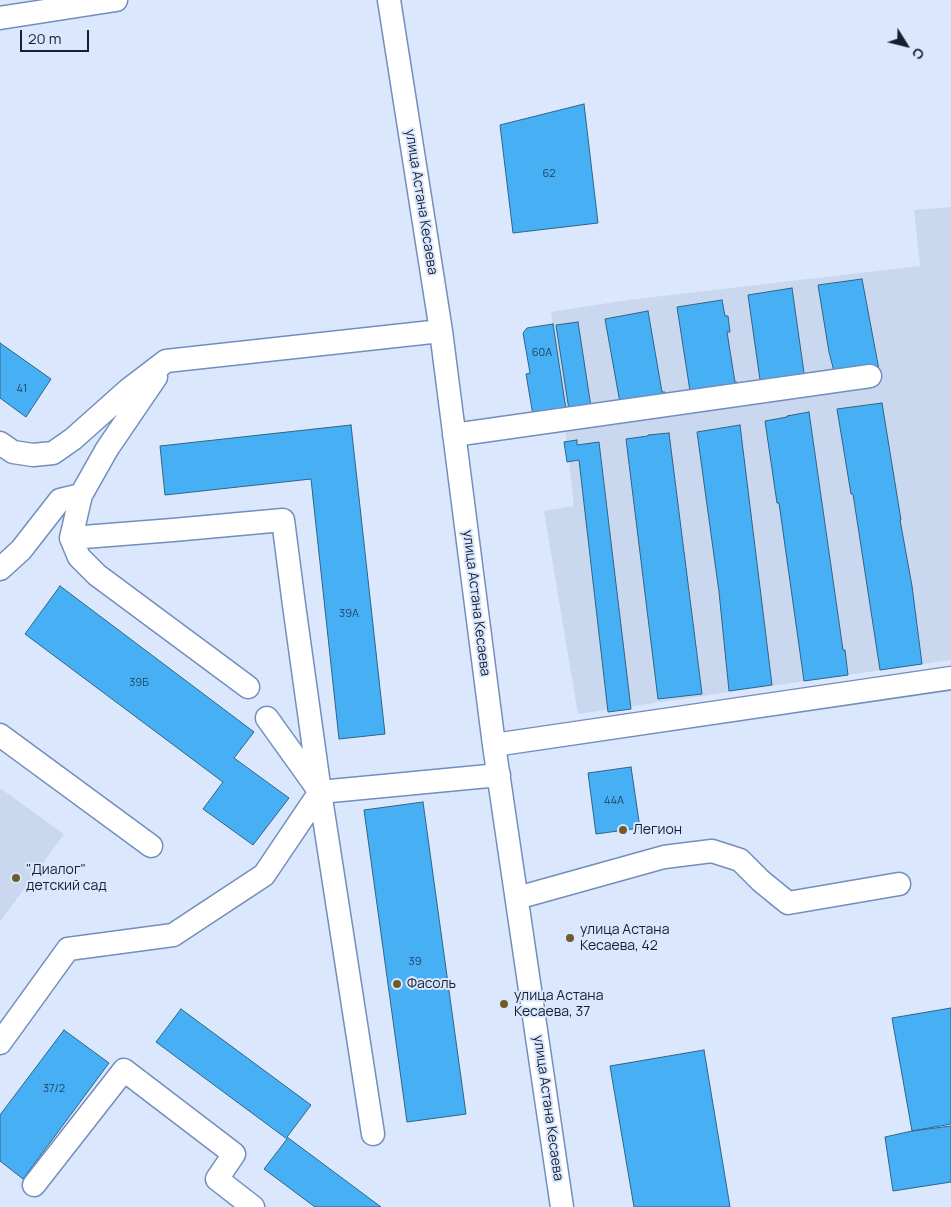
<!DOCTYPE html>
<meta charset="utf-8">
<style>
body{margin:0}
#map{position:relative;width:951px;height:1207px;overflow:hidden;background:#dae7fc;font-family:Manrope,sans-serif}
canvas{display:block}
.north{position:absolute;left:881px;top:20px;width:50px;height:50px;-webkit-text-stroke:4px #dae7fc;paint-order:stroke;rotate:126deg;font-size:14px;font-weight:700;line-height:20px;text-align:center;color:#141f32}
.north::after{content:'';display:block;margin:auto;width:18px;height:22px;background:#141f32;clip-path:polygon(50% 0,100% 100%,50% 72%,0 100%)}
.scale{position:absolute;left:20px;top:30px;width:69px;height:22px;box-sizing:border-box;border:2px solid #141f32;border-top:0;padding-left:6px;font-size:15px;line-height:18px;white-space:nowrap;color:#141f32;-webkit-text-stroke:4px #dae7fc;paint-order:stroke}
</style>
<div id="map">
<canvas width="951" height="1207"></canvas>
<div class="north">С</div>
<div class="scale">20 m</div>
</div>
<script>
const ctx = document.querySelector('canvas').getContext('2d');
ctx.lineJoin = 'round';
function fillPath(path, color) { ctx.fillStyle = color; ctx.fill(path, 'evenodd'); }
const toPath = rows => new Path2D(rows.map(r => 'M' + r).join(''));
function strokePath(path, color, width, dash) { ctx.strokeStyle = color; ctx.lineWidth = width; ctx.lineCap = dash ? 'butt' : 'round'; ctx.setLineDash(dash || []); ctx.stroke(path); }
function write(font, color, halo, rows, align = 'center') {
  ctx.font = font + ' Manrope,sans-serif'; ctx.lineWidth = 4; ctx.setLineDash([]); ctx.textBaseline = 'middle'; ctx.strokeStyle = halo; ctx.fillStyle = color; for (const [text, x, y, turn = 0] of rows) {
    ctx.save(); ctx.translate(x, y); ctx.rotate((+turn || 0) * Math.PI / 180); ctx.textAlign = isNaN(turn) ? turn : align; if (halo) ctx.strokeText(text, 0, 0); ctx.fillText(text, 0, 0); ctx.restore();
  }
}
fillPath(toPath([
 [951,207,951,660,578,714,544,511,574,506,551,312,628,300,920,266,914,210],
 [0,788,64,834,0,922]
]), '#cad8ef');
const building = toPath([
 [584,104,598,223,513,233,500,125,584,104],
 [862,279,880,375,837,383,829,352,818,285,862,279],
 [792,288,806,387,762,394,748,295,792,288],
 [722,300,725,316,728,316,730,332,727,332,735,382,737,382,739,397,692,404,677,307,722,300],
 [648,311,662,392,665,392,668,407,622,414,605,319,648,311],
 [578,322,593,420,571,423,556,325,578,322],
 [553,324,567,416,534,421,526,374,530,373,523,333,527,328,553,324],
 [0,343,51,379,26,417,0,398,0,343],
 [882,403,901,520,900,520,912,586,922,664,880,670,853,494,851,494,837,409,882,403],
 [809,412,843,650,845,650,848,675,804,681,779,503,777,503,765,421,787,417,787,416,809,412],
 [351,425,385,734,339,739,311,479,165,495,160,446,351,425],
 [740,425,772,685,729,691,719,592,697,432,740,425],
 [669,433,702,694,658,699,626,439,648,436,648,435,669,433],
 [577,440,577,445,599,442,631,709,608,712,579,460,567,462,564,442,577,440],
 [60,586,254,732,234,758,289,798,253,845,203,809,223,782,25,634,60,586],
 [631,767,640,828,596,834,588,773,631,767],
 [423,802,466,1114,407,1122,364,810,423,802],
 [951,1008,951,1124,912,1131,892,1018,951,1008],
 [181,1009,311,1105,287,1137,381,1207,315,1207,264,1169,287,1139,156,1042,181,1009],
 [64,1030,109,1063,23,1179,0,1161,0,1115,64,1030],
 [704,1050,730,1207,634,1207,610,1066,704,1050],
 [951,1126,951,1182,893,1191,885,1137,912,1131,951,1126]
]);
fillPath(building, '#47b0f5');
strokePath(building, '#306487', 1);
const minor = toPath([
 [389,0,441,331,494,745,562,1207],
 [0,18,116,0],
 [156,377,107,449,81,495,71,538,79,557,97,575,248,687],
 [454,435,870,376],
 [0,443,13,452,33,455,53,453,73,439,128,390,166,361,441,331],
 [71,538,173,530,283,520,294,605,320,792,499,775],
 [0,569,21,550,60,500,81,495],
 [267,718,320,792,373,1134],
 [0,735,151,846],
 [494,745,951,678],
 [517,898,664,857,712,851,740,860,761,881,788,903,899,884],
 [0,1043,68,949,173,935,264,875,320,792],
 [34,1185,124,1070,234,1154,217,1179,253,1207]
]);
strokePath(minor, '#728ebe', 25);
strokePath(minor, '#fff', 22);
for (const [x, y, r, color] of [
 [623,830,5,"#735a2b"],
 [16,878,5,"#735a2b"],
 [570,938,5,"#735a2b"],
 [397,984,5,"#735a2b"],
 [504,1004,5,"#735a2b"]
]) { const dot = new Path2D(); dot.arc(x, y, r, 0, 2 * Math.PI); ctx.fillStyle = color; ctx.fill(dot); strokePath(dot, '#dae7fc', 2); }
write('11px', '#214363', null, [
 ["62",549,174],
 ["60А",542,353],
 ["41",22,389],
 ["39А",349,614],
 ["39Б",139,683],
 ["44А",614,801],
 ["39",415,962],
 ["37/2",54,1089]
]);
write('14px', '#141f32', '#dae7fc', [
 ["улица Астана Кесаева",421,202,81],
 ["улица Астана Кесаева",476,603,83],
 ["улица Астана Кесаева",548,1108,82]
]);
write('14px', '#141f32', '#dae7fc', [
 ["Легион",633,830],
 ["\"Диалог\"",26,870],
 ["детский сад",26,886],
 ["улица Астана",580,930],
 ["Кесаева, 42",580,946],
 ["Фасоль",407,984],
 ["улица Астана",514,996],
 ["Кесаева, 37",514,1012]
], 'left');
</script>
